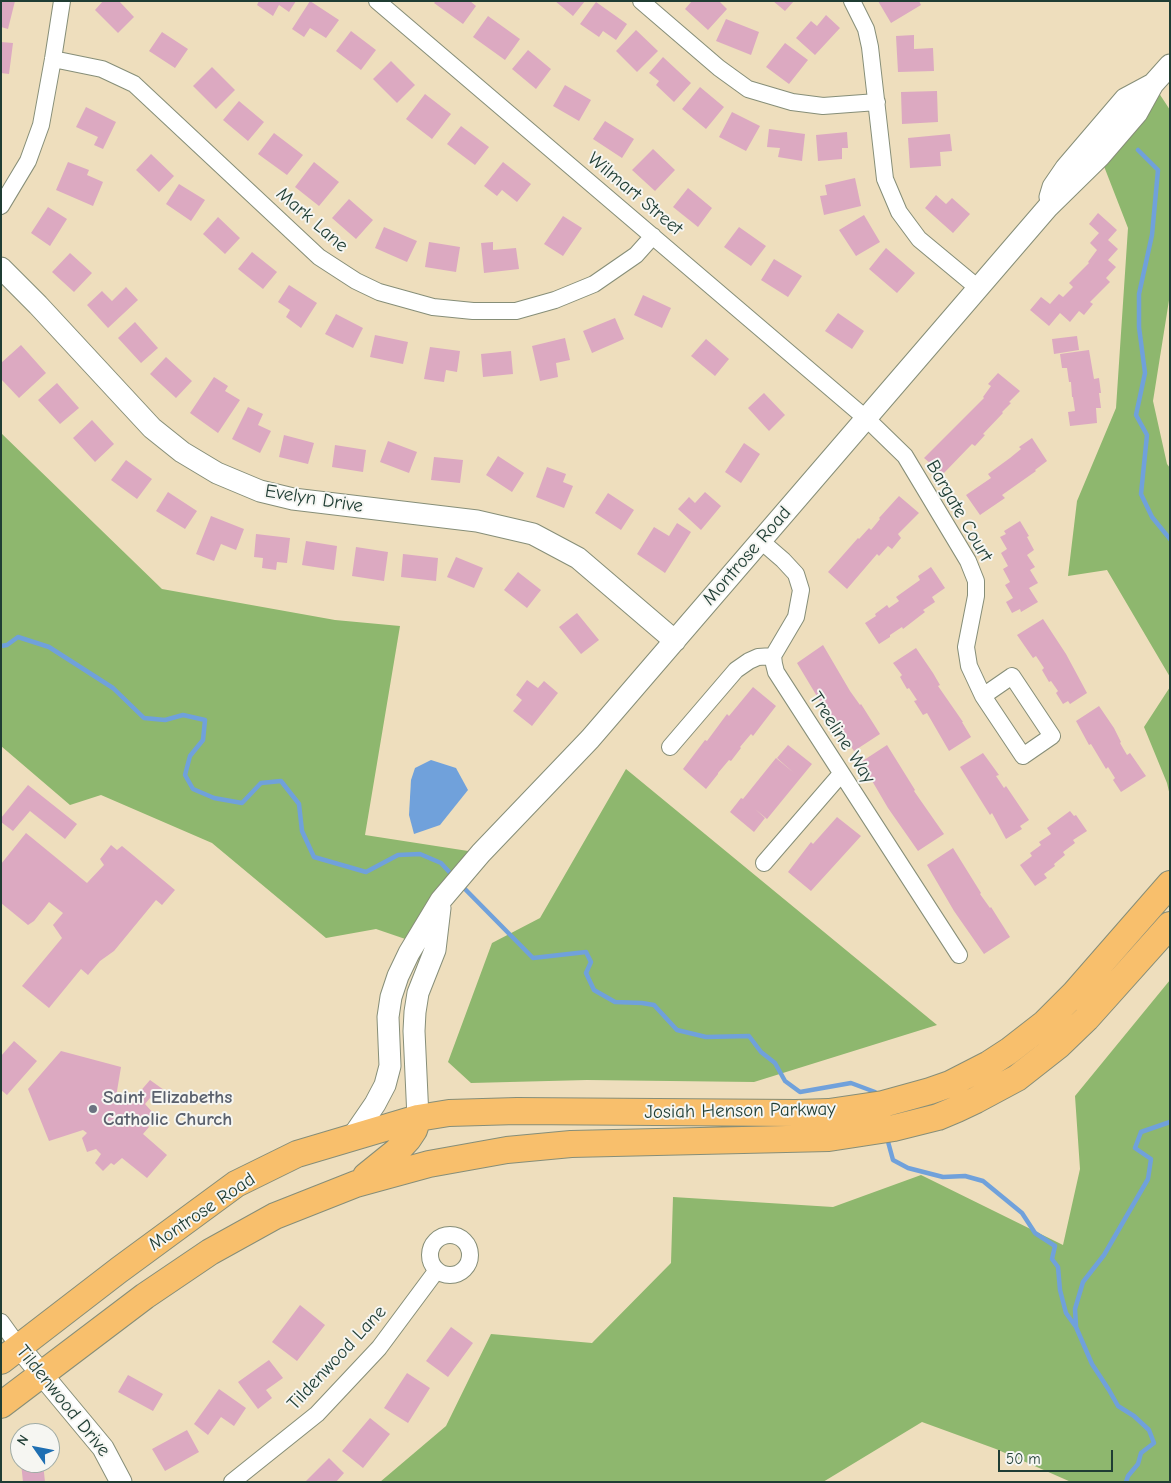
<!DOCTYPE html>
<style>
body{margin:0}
#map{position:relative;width:1171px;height:1483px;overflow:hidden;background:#eedebd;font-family:"Comic Neue",sans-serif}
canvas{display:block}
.frame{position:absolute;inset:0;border:2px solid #1f3d34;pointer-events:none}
.north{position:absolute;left:10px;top:1423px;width:50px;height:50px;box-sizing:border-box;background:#f6f6f2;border:1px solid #a0aca6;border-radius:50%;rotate:303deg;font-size:14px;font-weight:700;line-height:20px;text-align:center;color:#1f3d34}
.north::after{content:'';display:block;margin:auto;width:18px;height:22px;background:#1f6fb2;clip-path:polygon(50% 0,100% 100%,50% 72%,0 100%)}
.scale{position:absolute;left:998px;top:1450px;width:115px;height:22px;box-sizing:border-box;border:2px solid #1f3d34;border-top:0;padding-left:6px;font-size:15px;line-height:18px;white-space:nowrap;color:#1f3d34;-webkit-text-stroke:4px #f6f6f2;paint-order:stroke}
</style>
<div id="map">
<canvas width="1171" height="1483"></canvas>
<div class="frame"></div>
<div class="north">N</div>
<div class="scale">50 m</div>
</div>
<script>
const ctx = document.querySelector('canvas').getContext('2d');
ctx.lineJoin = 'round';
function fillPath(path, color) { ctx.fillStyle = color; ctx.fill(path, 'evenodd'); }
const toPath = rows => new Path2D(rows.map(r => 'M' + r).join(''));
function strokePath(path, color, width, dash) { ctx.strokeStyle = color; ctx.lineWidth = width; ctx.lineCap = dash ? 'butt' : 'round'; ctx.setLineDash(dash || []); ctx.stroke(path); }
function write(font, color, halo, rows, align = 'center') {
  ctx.font = font + ' "Comic Neue",sans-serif'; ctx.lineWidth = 4; ctx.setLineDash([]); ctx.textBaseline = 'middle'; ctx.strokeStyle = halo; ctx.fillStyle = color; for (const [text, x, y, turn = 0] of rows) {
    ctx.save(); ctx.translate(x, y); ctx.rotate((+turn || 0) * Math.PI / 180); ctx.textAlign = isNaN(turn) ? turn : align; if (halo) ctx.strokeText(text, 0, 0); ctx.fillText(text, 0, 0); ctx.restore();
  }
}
fillPath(toPath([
 [1153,84,1170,110,1170,294,1153,401,1167,464,1170,468,1170,677,1107,570,1068,576,1077,501,1116,408,1128,228,1100,156],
 [1,433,162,589,335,620,400,626,365,835,481,853,417,943,376,929,326,938,212,843,101,795,70,805,1,746],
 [1170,687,1170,796,1167,783,1144,727],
 [626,769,937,1025,754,1082,587,1080,471,1083,448,1062,492,943,540,918],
 [1170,980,1170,1482,1071,1482,996,1449,922,1422,823,1482,380,1482,446,1426,491,1334,592,1343,671,1263,673,1197,833,1207,921,1175,1063,1245,1080,1169,1075,1096]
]), '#8eb76e');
fillPath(toPath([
 [431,760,456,768,468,790,440,825,414,834,409,815,411,780,415,768]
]), '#70a1db');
strokePath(toPath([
 [1138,150,1158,170,1152,235,1139,294,1139,327,1145,373,1136,415,1147,435,1141,494,1152,517,1170,539],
 [1,646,7,645,18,637,49,647,113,688,144,718,165,720,183,715,205,720,203,740,190,756,185,775,193,789,214,798,242,803,261,783,281,781,299,804,302,831,314,857,366,872,398,855,420,854,441,863,453,876],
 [461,885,533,958,586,952,591,962,586,973,594,990,615,1002,642,1003,654,1005,677,1030,706,1037,749,1036,761,1052,775,1063,785,1081,800,1092,851,1083,875,1092,876,1096],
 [887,1138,893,1160,908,1168,943,1177,965,1176,983,1181,1022,1213,1035,1233,1055,1246,1052,1259,1058,1267,1060,1290,1066,1313,1076,1327,1092,1364,1109,1390,1118,1406,1134,1416,1149,1430,1154,1443,1141,1453,1138,1464,1128,1476,1126,1482],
 [1076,1326,1075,1309,1083,1282,1104,1255,1148,1179,1151,1159,1135,1148,1141,1132,1170,1122]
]), '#70a1db', 4.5);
fillPath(toPath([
 [1,1,15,1,8,29,1,27],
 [103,1,119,1,134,17,118,33,95,10],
 [259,1,296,1,289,12,279,5,273,16,257,5],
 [310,1,339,20,326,38,310,28,304,37,292,29],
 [436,1,470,1,476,6,463,24,434,3],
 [555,1,585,1,573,16],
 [692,1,719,1,727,9,708,30,685,9],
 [773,1,794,1,785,11],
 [878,1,919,1,921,5,891,23],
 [596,2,627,24,616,40,603,31,599,37,580,24],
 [826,15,840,28,815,55,796,38,811,21,817,26],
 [488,16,520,39,505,60,473,37],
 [726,19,759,32,751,55,716,41],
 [636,30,658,51,637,72,616,51],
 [351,31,376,50,361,70,336,51],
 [162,32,188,49,175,68,149,51],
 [914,35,914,49,933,48,934,71,898,72,896,36],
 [1,42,13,43,9,74,1,73],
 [785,43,808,60,789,84,766,67],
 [528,50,551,69,536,89,512,69],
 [663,57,691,83,674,102,656,85,659,81,649,73],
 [391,61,415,85,397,103,373,79],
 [212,67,235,90,216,109,193,86],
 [565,85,591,100,579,121,553,106],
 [700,87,724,107,706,129,682,109],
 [937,91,938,122,902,124,901,92],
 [425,94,451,114,432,139,406,119],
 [239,101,264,122,248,141,223,120],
 [86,107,116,122,103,149,94,145,98,137,76,127],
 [732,112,760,126,746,151,719,137],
 [605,121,634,139,622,158,593,139],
 [461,126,489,147,475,165,447,144],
 [769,129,805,134,802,161,778,157,780,148,767,147],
 [847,132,848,148,842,148,842,159,818,161,816,135],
 [274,133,303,155,287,175,258,154],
 [950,134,952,151,940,152,941,166,910,168,908,138],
 [653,149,675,170,655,191,632,170],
 [151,154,174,176,159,192,136,170],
 [68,162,89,170,87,175,103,182,93,206,56,190],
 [314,162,339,182,319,206,295,187],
 [503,162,531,184,517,202,502,190,497,196,484,186],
 [855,178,861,206,824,215,820,196,827,195,825,185],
 [179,184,205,200,191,221,166,204],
 [688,188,712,208,698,227,673,207],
 [936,195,946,204,952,198,970,214,953,233,925,208],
 [349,199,373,220,356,239,332,218],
 [48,207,67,219,50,246,31,233],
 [1098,213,1117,230,1108,240,1118,249,1108,260,1116,267,1106,278,1110,282,1090,302,1093,304,1084,315,1079,311,1070,322,1060,313,1049,326,1030,310,1041,297,1050,304,1059,294,1063,297,1073,287,1069,283,1089,263,1088,262,1097,250,1090,243,1099,233,1089,224],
 [864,215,880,242,856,256,839,230],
 [563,216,582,228,563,256,544,244],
 [218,217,240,238,225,254,203,234],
 [384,227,417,241,407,262,375,248],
 [739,227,766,246,751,266,724,247],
 [429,242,460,247,456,272,425,267],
 [493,242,493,250,516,248,519,269,484,273,481,243],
 [886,248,915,273,897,293,869,269],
 [252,252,277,272,263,289,238,269],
 [70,253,92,273,74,292,52,272],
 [774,259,802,276,788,297,761,280],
 [289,285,317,303,301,328,286,317,290,310,278,302],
 [126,287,138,300,108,328,87,305,102,291,112,301],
 [643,295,671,308,662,328,634,315],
 [838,313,864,331,852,349,825,331],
 [336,314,363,328,353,348,325,334],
 [615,318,624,339,592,353,583,331],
 [135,322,158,348,141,363,118,338],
 [375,335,408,342,403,364,370,357],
 [1077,336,1079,350,1054,354,1052,339],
 [565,338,570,360,556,363,558,377,540,381,532,346],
 [706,339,729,359,715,376,691,356],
 [21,345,46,373,19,398,1,379,1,363],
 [430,347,460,351,457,372,446,370,444,382,424,379],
 [1089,350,1094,379,1099,378,1101,393,1099,393,1101,408,1096,408,1097,423,1070,426,1068,412,1075,411,1073,397,1072,397,1071,382,1069,382,1067,368,1062,368,1060,354],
 [511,351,513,374,483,377,481,354],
 [166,357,192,381,176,398,150,374],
 [998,373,1020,391,1009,402,1011,403,1002,412,1003,413,983,434,985,435,975,446,972,444,943,474,924,458,984,398,983,397,991,386,988,384],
 [214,377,228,386,225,391,240,400,218,433,190,413],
 [57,383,79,408,60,424,38,400],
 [764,393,785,415,769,431,748,408],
 [248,407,263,414,258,425,271,431,260,453,232,439],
 [92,420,114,444,95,462,73,438],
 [284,435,314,443,308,464,279,457],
 [1032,438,1047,461,1035,470,1036,471,1002,495,1005,498,980,515,966,495,991,478,988,474,1010,458,1021,449,1019,447],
 [388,441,417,452,409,473,380,462],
 [744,443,760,454,741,483,725,472],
 [335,445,366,450,363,472,332,467],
 [498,456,524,473,512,492,486,475],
 [434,457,463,460,460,483,431,480],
 [126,460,152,479,137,499,111,480],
 [547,467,566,474,563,482,573,486,564,508,536,497],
 [168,492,197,511,185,529,156,511],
 [705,492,721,506,701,530,678,509,689,497,695,503],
 [608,493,634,510,621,530,595,513],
 [899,496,919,513,898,534,901,538,892,549,888,546,879,556,877,554,847,589,828,572,858,538,859,539,869,528,871,530,880,519,879,518],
 [211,516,244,529,236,550,221,544,214,561,196,554],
 [1020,521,1029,536,1027,537,1034,550,1027,555,1035,567,1030,570,1038,583,1029,588,1038,602,1021,612,1020,609,1012,613,1006,602,1013,598,1005,585,1010,582,1003,569,1008,566,1001,553,1007,549,1000,537,1006,534,1004,531],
 [677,523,691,532,665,573,637,554,654,527,669,536],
 [256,534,290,538,287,563,277,562,276,570,262,568,263,558,254,557],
 [306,541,337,546,334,570,302,565],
 [356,547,388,552,384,581,352,576],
 [403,554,438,558,436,581,401,577],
 [456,557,483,568,474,588,447,577],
 [931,567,945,588,932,597,935,602,923,610,925,612,903,629,902,627,890,635,890,637,879,644,865,623,876,616,875,614,887,605,889,608,899,601,896,597,920,580,918,576],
 [518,572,541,590,527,608,504,590],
 [577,613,599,640,581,654,559,627],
 [1043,619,1066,654,1087,693,1070,704,1068,701,1063,704,1056,693,1058,691,1051,681,1049,682,1042,670,1044,668,1036,656,1033,658,1017,635],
 [823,645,850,691,860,705,861,704,880,734,854,751,824,708,797,663],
 [916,648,933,673,940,685,938,686,963,722,962,722,971,737,949,751,927,713,923,715,914,701,917,700,909,688,907,689,900,677,902,675,893,663],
 [527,680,538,688,544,681,558,693,532,726,513,711,522,700,516,695],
 [753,687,776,706,753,736,751,734,740,747,741,748,731,761,729,760,718,773,718,774,706,789,683,769,705,740,707,741,727,714,729,716],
 [1099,706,1114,728,1121,742,1120,743,1127,755,1130,753,1146,776,1121,792,1113,780,1115,778,1108,767,1106,769,1091,744,1089,745,1076,721],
 [788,745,812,764,767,819,755,809,765,818,754,832,730,812,741,798,743,799,776,758,794,773,777,758],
 [887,745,915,790,914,791,944,834,918,851,888,808,861,762],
 [983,753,999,775,996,776,1004,788,1006,786,1029,820,1020,826,1022,829,1006,839,992,813,990,815,960,767],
 [28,785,77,824,65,839,30,811,13,831,1,822,1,818],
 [1070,811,1074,816,1076,815,1087,831,1073,840,1075,843,1063,852,1065,855,1054,864,1055,866,1044,874,1047,878,1035,886,1020,865,1032,856,1030,853,1041,845,1039,842,1051,834,1047,828],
 [837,817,861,836,811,891,788,872,811,842,813,844],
 [26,833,87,883,104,865,100,859,111,845,117,850,122,846,175,890,162,905,156,900,114,951,100,961,88,975,81,969,49,1008,22,986,62,938,53,925,63,913,49,902,34,921,28,925,1,903,1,864],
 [953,848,981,893,980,894,990,908,991,907,1010,937,984,954,954,911,927,865],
 [14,1041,37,1061,7,1095,1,1090,1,1056],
 [61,1051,121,1067,116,1097,131,1102,150,1080,164,1090,155,1103,150,1098,145,1104,154,1114,145,1123,149,1127,143,1134,167,1155,147,1178,122,1158,114,1165,111,1163,103,1171,95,1163,101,1154,96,1149,87,1152,82,1138,87,1133,83,1130,49,1141,28,1089],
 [300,1305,325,1325,297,1361,272,1342],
 [451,1327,473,1343,448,1377,426,1361],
 [269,1360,283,1378,266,1390,272,1398,258,1409,238,1382],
 [407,1373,430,1388,408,1423,384,1408],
 [128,1375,163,1394,153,1411,118,1392],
 [219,1389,246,1408,234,1426,221,1417,208,1435,194,1424],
 [370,1418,390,1434,363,1468,342,1451],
 [187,1430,199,1452,165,1471,152,1449],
 [329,1458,344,1473,336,1482,305,1482],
 [21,1463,43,1463,45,1482,23,1482]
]), '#dca9c1');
const minor = toPath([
 [377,1,869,421,905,456,968,561,976,581,976,596,966,647,969,666,983,696,1023,756,1052,736,1012,676,983,696],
 [641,1,719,68,748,89,792,102,823,106,877,102],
 [852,1,866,29,870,47,885,179,899,212,919,239,978,288],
 [53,59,102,69,134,84,319,257,356,281,379,292,433,307,473,311,516,311,555,300,594,284,636,255,653,236],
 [1,206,28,161,41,125,53,59,62,1],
 [761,541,783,560,796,574,801,590,796,617,773,656,774,664,776,672,959,955],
 [670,747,736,670,749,661,758,657,773,656],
 [764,863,841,774],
 '430 1255a20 20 0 1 1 40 0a20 20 0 1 1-40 0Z',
 [1,1322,19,1347],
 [232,1482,317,1414,379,1348,437,1270]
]);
const tertiary = toPath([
 [1050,197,1053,187,1066,168,1125,99,1153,84],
 [1,268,38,305,152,428,182,452,217,473,260,491,293,499,477,521,533,534,578,558,675,641],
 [418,1118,414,1031,415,1012,418,993,435,950,440,908],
 [351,1139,375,1104,385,1085,390,1066,388,1017,391,997,398,976,409,953,441,900,481,853,590,739,1048,207,1100,156,1137,113,1153,84,1170,65],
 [19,1347,103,1448,121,1482]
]);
const primary = toPath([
 [366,1176,397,1151,408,1139,414,1130,418,1118],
 [1,1361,119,1270,236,1184,297,1154,418,1118,449,1113,517,1111,796,1113,829,1112,883,1104,930,1091,950,1084,989,1064,1009,1051,1045,1023,1074,994,1170,884],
 [1,1405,145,1296,210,1252,275,1216,356,1184,429,1164,507,1150,571,1144,829,1138,894,1128,938,1117,957,1109,976,1100,1017,1078,1059,1045,1086,1019,1170,925]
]);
strokePath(minor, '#868e78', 18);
strokePath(tertiary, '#868e78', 23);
strokePath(primary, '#868e78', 28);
strokePath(minor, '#fff', 16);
strokePath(tertiary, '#fff', 21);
strokePath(primary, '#f8bf6c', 26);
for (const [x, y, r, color] of [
 [93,1109,5,"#6b7280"]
]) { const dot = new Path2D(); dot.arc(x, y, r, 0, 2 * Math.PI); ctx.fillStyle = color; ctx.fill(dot); strokePath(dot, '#f6f6f2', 2); }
write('19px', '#1f3d34', '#f6f6f2', [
 ["Wilmart Street",635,194,40],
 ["Mark Lane",312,220,41],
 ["Evelyn Drive",314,499,9],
 ["Bargate Court",959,511,60],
 ["Montrose Road",747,556,-49],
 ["Treeline Way",842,738,57],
 ["Josiah Henson Parkway",740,1111,-1],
 ["Montrose Road",202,1212,-34],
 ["Tildenwood Lane",337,1358,-47],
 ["Tildenwood Drive",63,1401,51]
]);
write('bold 19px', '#5b616d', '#f6f6f2', [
 ["Saint Elizabeths",103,1098],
 ["Catholic Church",103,1120]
], 'left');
</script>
